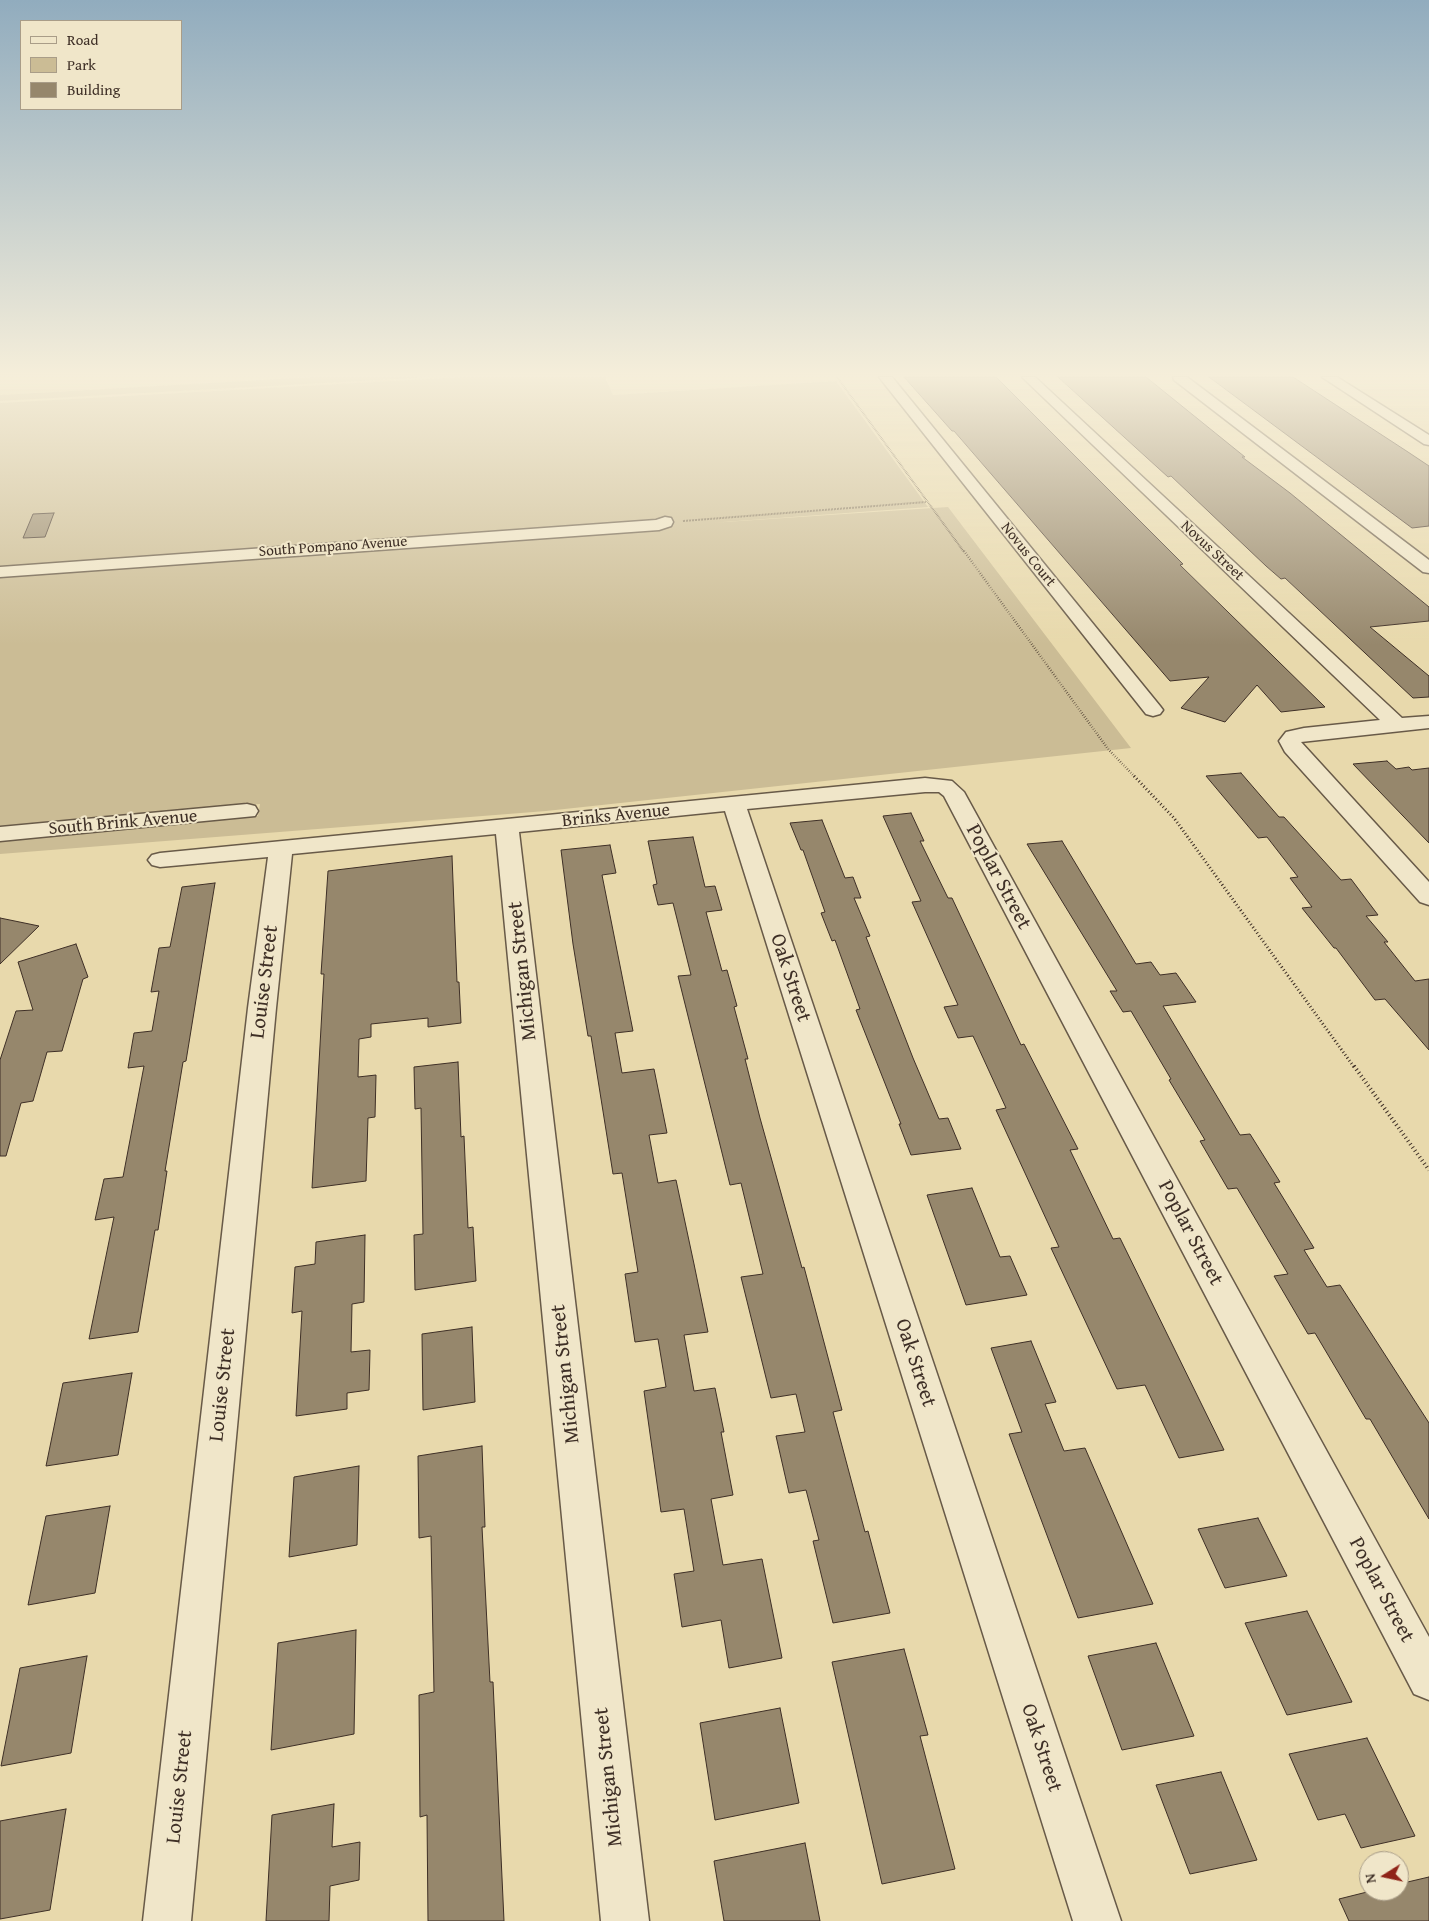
<!DOCTYPE html>
<style>
body{margin:0}
#map{position:relative;width:1429px;height:1921px;overflow:hidden;background:#e8d9ac;font-family:"Gentium Book Plus",serif}
canvas{display:block}
.legend{position:absolute;left:20px;top:20px;width:162px;height:90px;box-sizing:border-box;background:#f0e6c9;border:1px solid #a99d88;margin:0;padding:6px 9px;list-style:none;font-size:15px;color:#3e2f26}
.legend li{display:flex;align-items:center;gap:10px;height:25px}
.legend b{width:25px;border:1px solid #a99d88}
.north{position:absolute;left:1359px;top:1851px;width:50px;height:50px;box-sizing:border-box;background:#f0e6c9;border:1px solid #a99d88;border-radius:50%;rotate:260deg;font-size:14px;font-weight:700;line-height:20px;text-align:center;color:#3e2f26}
.north::after{content:'';display:block;margin:auto;width:18px;height:22px;background:#8f2418;clip-path:polygon(50% 0,100% 100%,50% 72%,0 100%)}
</style>
<div id="map">
<canvas width="1429" height="1921"></canvas>
<ul class="legend">
<li><b style="height:6px;background:#f0e6c9"></b>Road</li>
<li><b style="height:14px;background:#cbbc95"></b>Park</li>
<li><b style="height:14px;background:#96876c"></b>Building</li>
</ul>
<div class="north">N</div>
</div>
<script>
const ctx = document.querySelector('canvas').getContext('2d');
ctx.lineJoin = 'round';
function fillPath(path, color) { ctx.fillStyle = color; ctx.fill(path, 'evenodd'); }
const toPath = rows => new Path2D(rows.map(r => 'M' + r).join(''));
function strokePath(path, color, width, dash) { ctx.strokeStyle = color; ctx.lineWidth = width; ctx.lineCap = dash ? 'butt' : 'round'; ctx.setLineDash(dash || []); ctx.stroke(path); }
function write(font, color, halo, rows, align = 'center') {
  ctx.font = font + ' "Gentium Book Plus",serif'; ctx.lineWidth = 4; ctx.setLineDash([]); ctx.textBaseline = 'middle'; ctx.strokeStyle = halo; ctx.fillStyle = color; for (const [text, x, y, turn = 0] of rows) {
    ctx.save(); ctx.translate(x, y); ctx.rotate((+turn || 0) * Math.PI / 180); ctx.textAlign = isNaN(turn) ? turn : align; if (halo) ctx.strokeText(text, 0, 0); ctx.fillText(text, 0, 0); ctx.restore();
  }
}
fillPath(toPath([
 [313,377,432,377,0,401,0,395],
 [463,377,605,377,613,395,836,381,928,507,710,523,948,507,1131,748,546,811,0,854,0,841,258,816,260,804,0,828,0,575,665,527,674,525,0,572,0,403]
]), '#cbbc95');
const building = toPath([
 [904,377,996,377,1183,564,1180,565,1325,707,1281,712,1257,685,1225,722,1181,708,1209,677,1170,681,954,431,952,431,904,377],
 [1058,377,1146,377,1245,457,1242,457,1290,493,1429,607,1429,621,1370,627,1429,676,1429,697,1413,698,1285,578,1281,579,1266,566,1171,476,1168,477,1058,377],
 [1209,377,1293,377,1408,452,1429,466,1429,526,1412,528,1209,377],
 [54,513,45,537,23,538,33,514,54,513],
 [1387,761,1396,769,1409,767,1412,770,1429,768,1429,843,1353,764,1387,761],
 [1241,773,1279,817,1284,817,1341,880,1351,879,1378,915,1366,916,1388,942,1384,942,1415,981,1429,979,1429,1050,1385,999,1375,1000,1336,948,1334,948,1302,908,1312,907,1290,878,1298,877,1267,837,1258,838,1206,776,1241,773],
 [911,813,924,841,920,841,948,898,952,898,1021,1045,1024,1044,1078,1149,1070,1150,1113,1239,1120,1238,1224,1450,1179,1458,1145,1385,1117,1389,1051,1248,1059,1247,996,1110,1006,1108,973,1036,958,1038,944,1007,958,1005,912,902,921,901,883,816,911,813],
 [822,820,845,878,853,877,861,898,854,898,870,936,866,937,913,1058,939,1119,948,1118,961,1149,911,1155,899,1124,901,1124,856,1010,860,1009,835,940,832,941,821,913,825,912,803,850,801,850,790,823,822,820],
 [693,837,705,887,715,886,722,910,706,912,722,971,727,970,737,1006,734,1007,748,1059,745,1059,760,1118,802,1268,804,1267,842,1410,833,1412,865,1532,868,1531,890,1613,833,1623,813,1541,819,1540,806,1490,789,1493,776,1436,805,1432,796,1394,771,1398,741,1277,763,1274,741,1183,730,1185,687,1012,678,976,691,975,673,903,658,905,653,885,657,884,648,841,693,837],
 [1062,841,1136,964,1151,962,1160,975,1176,973,1196,1002,1163,1006,1240,1135,1250,1134,1280,1182,1274,1183,1314,1248,1304,1250,1327,1287,1340,1285,1429,1423,1429,1519,1370,1419,1366,1419,1315,1333,1308,1334,1274,1276,1288,1274,1237,1188,1228,1189,1200,1141,1205,1140,1169,1080,1171,1079,1131,1011,1123,1012,1110,991,1117,991,1027,844,1062,841],
 [610,845,616,873,602,875,633,1031,615,1033,622,1073,654,1069,667,1133,649,1135,658,1183,676,1180,694,1264,708,1332,684,1335,694,1391,715,1388,724,1432,721,1432,733,1495,711,1499,723,1565,762,1559,782,1658,729,1668,721,1620,682,1627,674,1574,694,1571,684,1509,661,1512,644,1391,666,1387,658,1339,635,1342,625,1274,638,1272,622,1173,613,1174,591,1036,588,1036,573,944,561,850,610,845],
 [452,856,457,982,459,982,461,1023,428,1027,428,1018,371,1024,371,1037,359,1039,358,1077,376,1075,375,1117,368,1118,366,1181,312,1188,324,974,321,974,328,871,452,856],
 [215,883,186,1061,183,1062,165,1171,167,1171,158,1230,155,1230,138,1332,89,1339,114,1217,95,1220,104,1179,123,1177,144,1066,128,1068,134,1033,152,1031,159,991,151,992,159,948,170,947,182,887,215,883],
 [0,918,39,926,0,964,0,918],
 [76,944,88,977,83,979,62,1051,47,1052,33,1101,21,1103,6,1156,0,1156,0,1060,16,1011,33,1010,18,962,76,944],
 [458,1062,461,1137,464,1136,468,1228,473,1227,476,1281,415,1290,414,1235,423,1234,421,1108,415,1109,414,1067,458,1062],
 [972,1188,1000,1257,1010,1256,1027,1295,966,1305,927,1195,972,1188],
 [365,1235,364,1302,352,1304,351,1352,370,1350,369,1390,347,1393,347,1409,296,1416,302,1311,292,1313,295,1267,315,1264,316,1242,365,1235],
 [472,1327,475,1402,423,1410,422,1334,472,1327],
 [1031,1341,1056,1402,1045,1404,1064,1451,1085,1448,1153,1604,1078,1618,1009,1434,1022,1432,991,1348,1031,1341],
 [132,1373,118,1455,46,1466,63,1383,132,1373],
 [482,1446,485,1527,482,1527,490,1682,493,1682,504,1921,428,1921,427,1815,420,1817,419,1695,434,1692,431,1536,419,1538,418,1456,482,1446],
 [359,1466,357,1545,289,1557,294,1477,359,1466],
 [110,1506,95,1593,28,1605,46,1516,110,1506],
 [1258,1518,1287,1576,1225,1588,1198,1529,1258,1518],
 [1307,1611,1352,1702,1287,1715,1245,1623,1307,1611],
 [356,1630,354,1734,271,1750,278,1643,356,1630],
 [1156,1643,1194,1736,1122,1750,1088,1656,1156,1643],
 [904,1649,928,1735,920,1736,955,1869,882,1884,832,1662,904,1649],
 [87,1656,71,1753,1,1766,20,1668,87,1656],
 [780,1708,799,1803,715,1820,700,1723,780,1708],
 [1367,1738,1415,1836,1361,1848,1345,1814,1318,1820,1289,1754,1367,1738],
 [1221,1772,1257,1860,1190,1874,1156,1785,1221,1772],
 [334,1804,332,1847,360,1842,359,1880,330,1886,329,1921,266,1921,272,1815,334,1804],
 [66,1809,50,1910,0,1919,0,1821,66,1809],
 [805,1843,820,1921,724,1921,714,1861,805,1843],
 [1429,1877,1429,1921,1349,1921,1339,1899,1371,1891,1399,1891,1399,1884,1429,1877]
]);
fillPath(building, '#96876c');
strokePath(building, '#3e2f26', 1);
const minor = toPath([
 [879,377,892,377,1160,706,1163,710,1160,714,1153,716,1146,714,879,377],
 [1022,377,1035,377,1402,718,1429,716,1429,728,1301,742,1429,882,1429,905,1420,902,1285,752,1279,741,1286,732,1304,728,1380,720,1022,377],
 [1173,377,1187,377,1429,560,1429,573,1423,572,1174,380,1173,377],
 [1322,377,1337,377,1429,435,1429,445,1424,444,1322,377],
 [665,517,671,518,673,522,671,526,659,530,0,577,0,567,656,520,665,517],
 [925,778,952,781,964,792,1429,1637,1429,1700,1414,1694,944,796,939,792,925,792,747,809,1121,1921,1073,1921,725,811,519,832,649,1921,601,1921,496,834,292,854,276,1008,191,1921,143,1921,248,1008,268,857,160,867,152,865,148,860,152,855,160,853,925,778],
 [247,804,255,806,258,811,255,816,0,841,0,827,247,804]
]);
strokePath(minor, '#685a48', 3);
strokePath(toPath([
 [837,377,964,552],
 [683,521,926,502]
]), '#3e2f26', 2, [0.5, 1]);
strokePath(toPath([
 [964,551,1108,749,1135,777]
]), '#3e2f26', 2.5, [0.5, 2]);
strokePath(toPath([
 [1134,776,1174,818,1354,1067]
]), '#3e2f26', 3, [1, 2.5]);
strokePath(toPath([
 [1354,1066,1429,1170]
]), '#3e2f26', 4, [1, 3]);
fillPath(minor, '#f0e6c9');
const sky = ctx.createLinearGradient(0, 0, 0, 645);
sky.addColorStop(0, '#91acbe');
sky.addColorStop(0.58, '#f5eeda');
sky.addColorStop(1, '#f5eeda00');
ctx.fillStyle = sky;
ctx.fillRect(0, 0, 1429, 645);
write('15px', '#3e2f26', '#f0e6c9', [
 ["South Pompano Avenue",333,547,-4],
 ["Novus Street",1212,551,43],
 ["Novus Court",1028,555,51]
]);
write('18px', '#3e2f26', '#f0e6c9', [
 ["Brinks Avenue",616,816,-6],
 ["South Brink Avenue",123,823,-5]
]);
write('21px', '#3e2f26', '#f0e6c9', [
 ["Poplar Street",998,877,62],
 ["Michigan Street",523,971,-96],
 ["Oak Street",790,978,72],
 ["Louise Street",265,982,-83],
 ["Poplar Street",1190,1233,62],
 ["Oak Street",915,1363,72],
 ["Michigan Street",566,1374,-96],
 ["Louise Street",223,1385,-84],
 ["Poplar Street",1381,1590,62],
 ["Oak Street",1041,1748,72],
 ["Michigan Street",609,1777,-96],
 ["Louise Street",180,1787,-84]
]);
</script>
